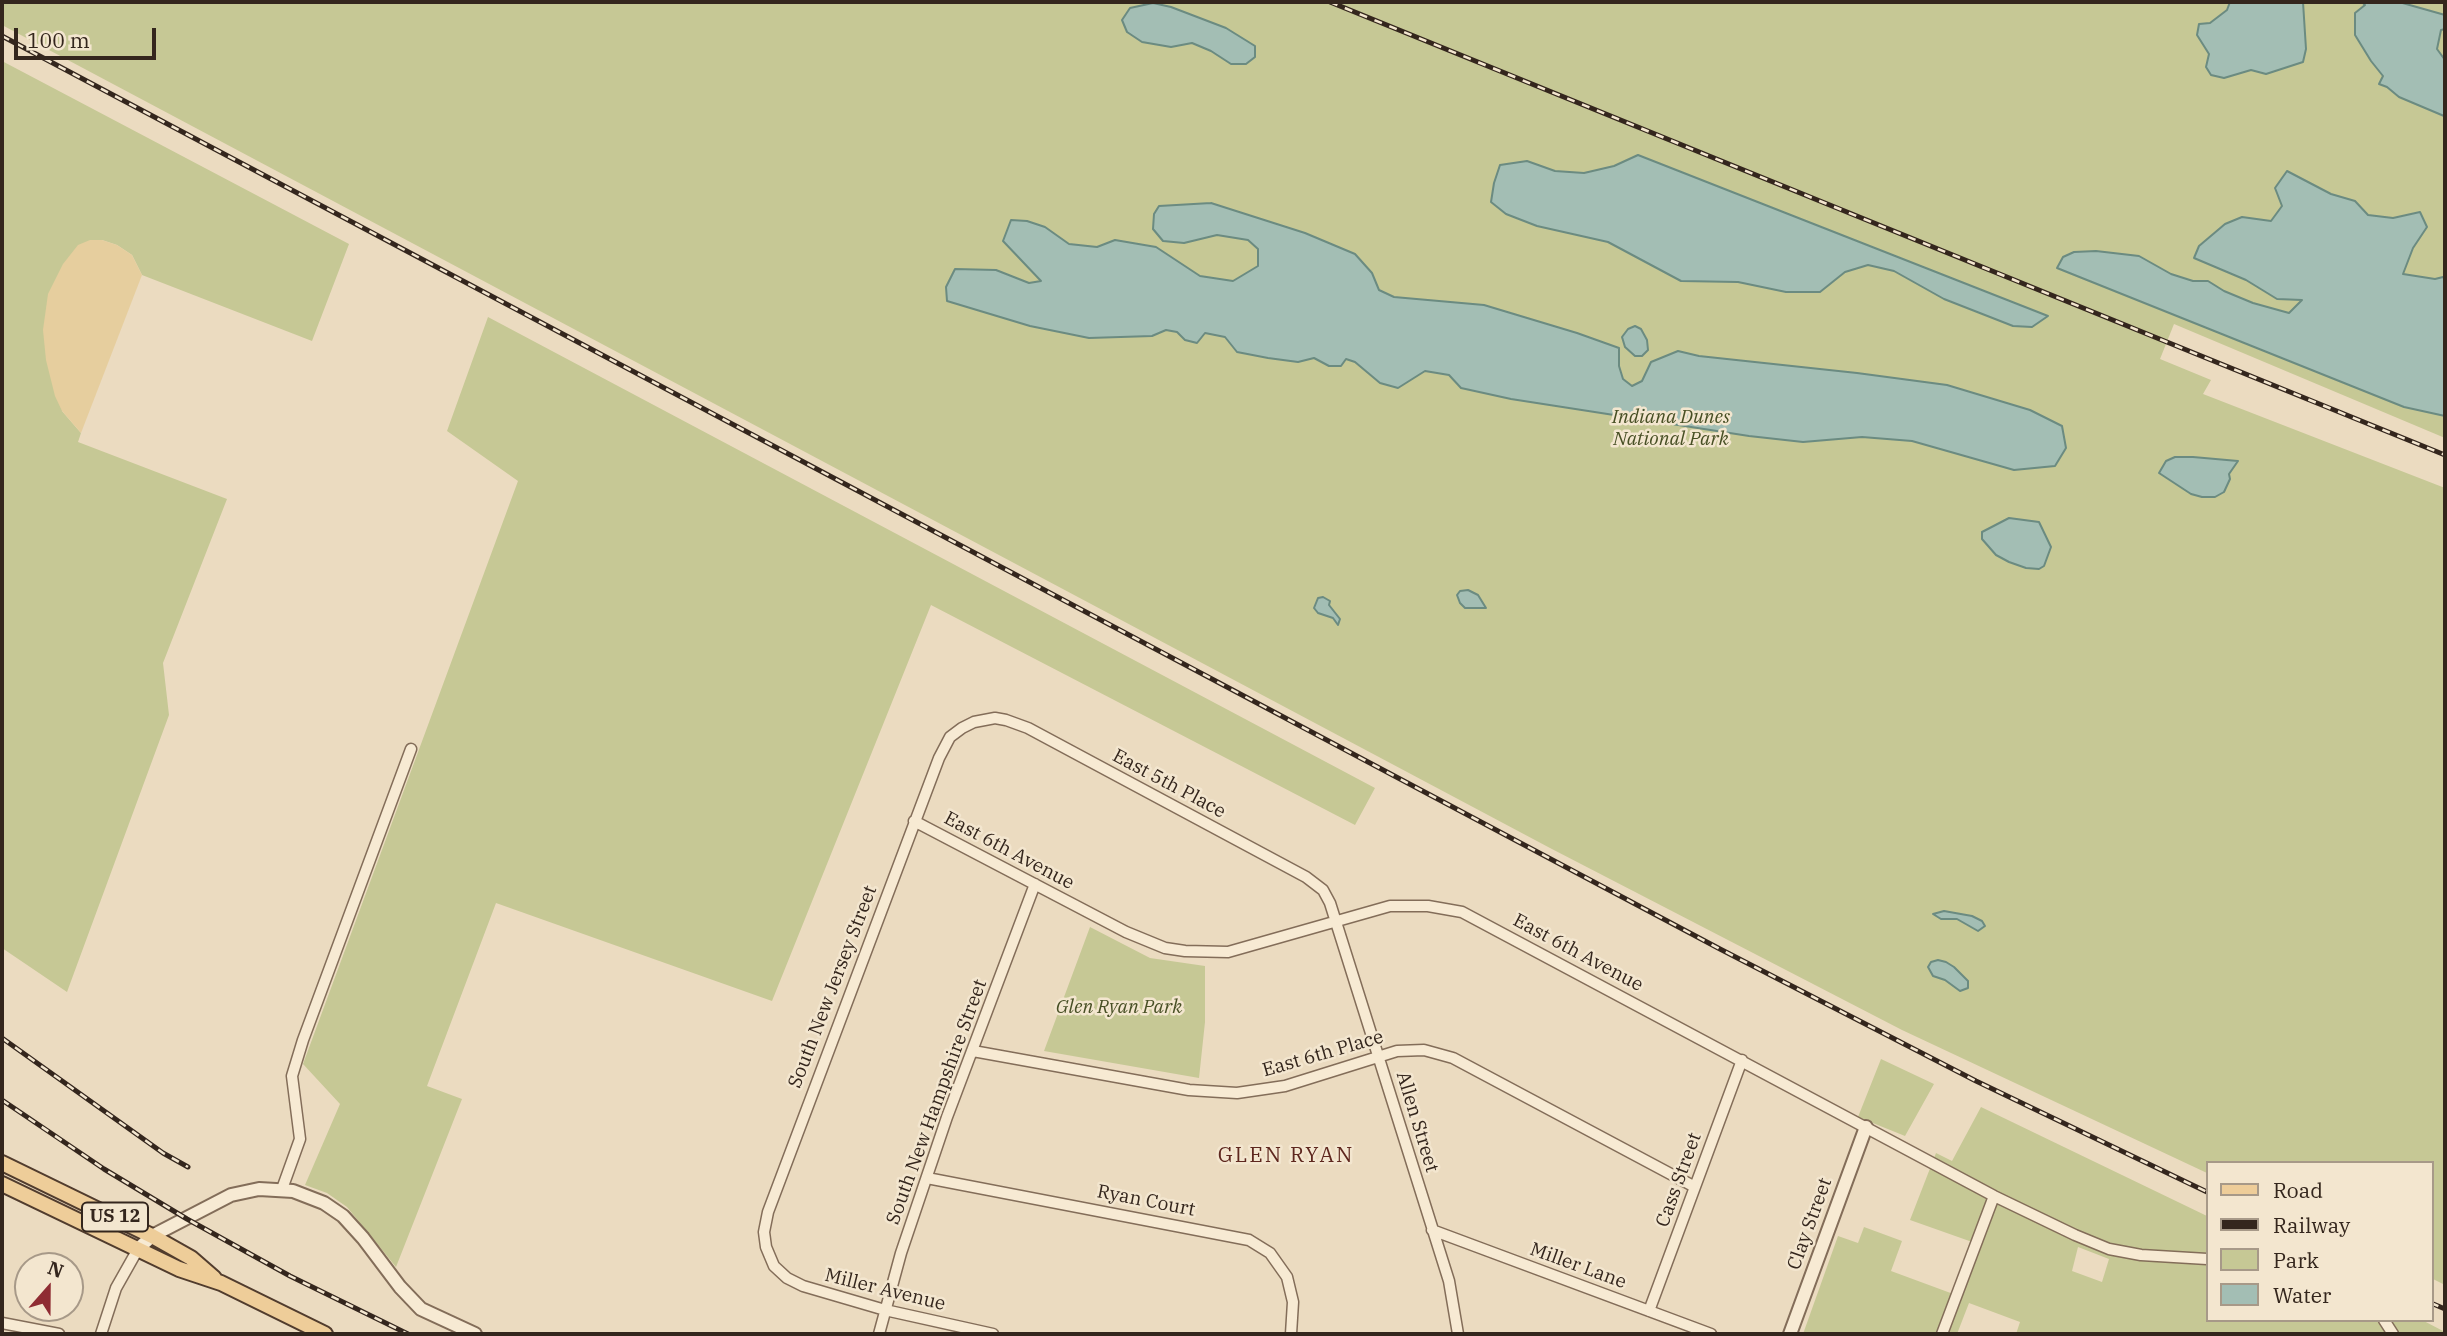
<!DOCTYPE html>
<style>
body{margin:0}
#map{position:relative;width:2447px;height:1336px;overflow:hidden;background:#ebdbc0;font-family:"IBM Plex Serif",serif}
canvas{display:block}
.frame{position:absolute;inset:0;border:4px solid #34261d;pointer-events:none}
.legend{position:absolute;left:2206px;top:1161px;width:228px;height:161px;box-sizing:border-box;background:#f3e6cf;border:2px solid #a79988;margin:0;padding:9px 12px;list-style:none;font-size:21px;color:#34261d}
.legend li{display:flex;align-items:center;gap:14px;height:35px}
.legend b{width:35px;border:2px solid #a79988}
.north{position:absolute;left:14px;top:1252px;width:70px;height:70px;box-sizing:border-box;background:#f3e6cf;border:2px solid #a79988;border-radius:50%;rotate:21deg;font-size:19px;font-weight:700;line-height:28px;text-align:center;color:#34261d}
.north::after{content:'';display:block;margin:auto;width:24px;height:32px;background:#8f2c33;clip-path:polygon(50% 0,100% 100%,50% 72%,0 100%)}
.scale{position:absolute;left:14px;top:28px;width:142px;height:32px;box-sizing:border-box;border:4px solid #34261d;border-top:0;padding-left:9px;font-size:21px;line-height:24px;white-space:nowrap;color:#34261d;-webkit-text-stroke:5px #f3e6cf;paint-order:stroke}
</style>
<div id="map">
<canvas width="2447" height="1336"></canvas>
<div class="frame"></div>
<ul class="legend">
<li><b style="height:9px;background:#eecd99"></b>Road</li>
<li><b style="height:9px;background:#34261d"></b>Railway</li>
<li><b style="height:19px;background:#c6c895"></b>Park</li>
<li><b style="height:19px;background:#a3beb4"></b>Water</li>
</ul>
<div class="north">N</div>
<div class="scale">100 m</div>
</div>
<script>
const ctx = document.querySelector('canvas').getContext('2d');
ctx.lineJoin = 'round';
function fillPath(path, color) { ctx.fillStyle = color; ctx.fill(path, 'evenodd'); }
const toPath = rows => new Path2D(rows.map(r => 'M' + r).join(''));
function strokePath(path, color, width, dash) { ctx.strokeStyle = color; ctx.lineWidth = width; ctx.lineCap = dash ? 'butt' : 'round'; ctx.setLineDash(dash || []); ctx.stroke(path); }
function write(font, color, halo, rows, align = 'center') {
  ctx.font = font + ' "IBM Plex Serif",serif'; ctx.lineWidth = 5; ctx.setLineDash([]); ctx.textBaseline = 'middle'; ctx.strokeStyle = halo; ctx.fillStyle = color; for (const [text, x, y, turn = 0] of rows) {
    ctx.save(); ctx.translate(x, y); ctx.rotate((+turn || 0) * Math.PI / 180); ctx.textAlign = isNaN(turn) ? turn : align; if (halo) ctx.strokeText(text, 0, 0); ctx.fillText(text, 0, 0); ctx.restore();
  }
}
fillPath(toPath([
 [2,2,2445,2,2445,438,2174,324,2160,359,2211,380,2203,394,2445,488,2445,1285,2431,1278,2431,1163,2207,1163,2207,1173,1902,1030,1550,848,2,25],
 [2175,457,2193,457,2238,461,2229,474,2191,494,2159,473],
 [2,61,349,244,312,341,142,275,132,255,117,245,102,240,62,411,81,433,78,442,227,499,163,663,169,715,67,992,2,948],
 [488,317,1375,788,1355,825,931,605,772,1001,496,903,427,1086,462,1099,396,1267,347,1207,327,1193,305,1185,340,1104,303,1064,518,481,447,431],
 [1090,927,1150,958,1205,966,1205,1022,1199,1078,1044,1051],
 [1881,1059,1934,1084,1905,1136,1858,1117],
 [1981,1107,2207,1216,2207,1320,2422,1320,2445,1332,2445,1334,2016,1334,2020,1322,1969,1303,1957,1334,1803,1334,1838,1236,1858,1243,1864,1227,1902,1241,1891,1271,1956,1295,1975,1243,1910,1220,1936,1153,1952,1161],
 [2078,1247,2109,1259,2102,1282,2072,1271]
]), '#c6c895');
fillPath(toPath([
 [90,240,102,240,117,245,132,255,142,275,81,433,62,411,55,396,46,360,43,330,48,294,63,264,78,245]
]), '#e6ce9e');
const water = toPath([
 [2230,2,2303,2,2306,49,2303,62,2266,74,2251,70,2224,78,2211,75,2206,67,2209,54,2197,35,2199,24,2210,23,2227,10,2230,2],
 [2362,2,2399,2,2445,15,2445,29,2441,30,2437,49,2445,60,2444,116,2399,97,2387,87,2379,84,2383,76,2371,61,2355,35,2355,13,2365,5,2362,2],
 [1153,3,1171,7,1226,28,1255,46,1255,57,1246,64,1231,64,1211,51,1192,43,1171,47,1142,42,1127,32,1122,20,1130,8,1153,3],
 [1638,155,2048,316,2032,327,2013,326,1944,299,1894,271,1868,265,1845,272,1820,292,1786,292,1738,282,1681,281,1608,242,1537,226,1506,214,1491,202,1494,183,1500,165,1527,161,1555,171,1584,173,1614,166,1638,155],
 [2287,171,2331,194,2355,201,2368,215,2393,218,2420,212,2427,227,2413,248,2403,274,2435,279,2443,277,2445,280,2445,416,2404,407,2057,268,2063,257,2074,252,2096,251,2139,256,2171,274,2193,281,2208,281,2224,291,2253,303,2289,313,2302,300,2277,299,2246,280,2194,258,2199,246,2225,224,2242,217,2271,221,2282,206,2275,188,2287,171],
 [1211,203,1305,233,1355,254,1372,273,1379,290,1394,297,1484,305,1577,333,1619,348,1619,366,1623,379,1632,386,1642,381,1651,362,1678,351,1699,356,1857,373,1947,385,2030,410,2062,426,2066,448,2055,466,2014,470,1912,441,1862,437,1803,442,1749,436,1511,399,1461,388,1449,375,1425,371,1398,388,1380,383,1355,362,1346,359,1341,366,1329,366,1314,358,1298,362,1268,358,1237,352,1225,337,1205,333,1197,343,1185,340,1177,332,1166,330,1152,336,1089,338,1030,326,947,301,946,287,955,269,996,270,1029,283,1041,281,1003,241,1011,220,1027,221,1045,227,1069,244,1097,247,1115,240,1156,247,1200,276,1233,281,1258,266,1258,249,1248,240,1217,235,1184,243,1163,241,1153,229,1154,214,1159,206,1211,203],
 [1635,326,1641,329,1647,340,1648,350,1642,356,1635,356,1625,347,1622,337,1628,329,1635,326],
 [2175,457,2193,457,2238,461,2229,474,2230,479,2224,492,2215,497,2202,497,2191,494,2159,473,2166,461,2175,457],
 [2009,518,2039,522,2051,547,2044,566,2039,569,2026,568,2009,562,1996,555,1982,539,1982,532,2009,518],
 [1468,590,1478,595,1486,608,1465,608,1460,603,1457,595,1460,591,1468,590],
 [1323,597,1330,601,1329,605,1340,619,1338,625,1333,618,1318,613,1314,608,1318,598,1323,597],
 [1944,911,1972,916,1982,921,1985,926,1978,931,1957,919,1941,919,1933,914,1944,911],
 [1938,960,1946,962,1954,967,1968,981,1968,988,1960,991,1945,980,1933,976,1928,967,1931,962,1938,960]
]);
fillPath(water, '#a3beb4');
strokePath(water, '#6b8b81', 2);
const minor = toPath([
 [914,821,1126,932,1165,948,1185,951,1228,952,1390,906,1428,906,1462,912,1994,1196,2075,1235,2109,1249,2141,1255,2207,1259],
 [973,1051,1189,1090,1237,1093,1285,1086,1397,1051,1424,1050,1453,1058,1695,1187],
 [927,1178,1249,1240,1270,1253,1287,1277,1293,1302,1291,1334],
 [282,1189,300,1139,292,1076,303,1040,411,749],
 [1432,1230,1711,1334],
 [1649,1311,1742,1060],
 [2384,1320,2393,1334],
 [2,1323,59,1334],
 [101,1334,116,1288,138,1249],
 [879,1334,901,1253,947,1117,1035,884],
 [993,1334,885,1310,803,1286,787,1278,774,1266,766,1247,764,1232,768,1212,939,758,950,737,962,728,974,722,995,718,1006,720,1028,728,1306,877,1323,890,1330,903,1449,1281,1458,1334],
 [1942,1334,1994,1196]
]);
const tertiary = toPath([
 [138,1249,152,1236,231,1195,259,1189,293,1191,324,1203,343,1216,363,1238,400,1287,421,1309,475,1334],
 [1790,1334,1866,1127]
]);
const primary = toPath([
 [2,1163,152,1236,191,1258,214,1278],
 [2,1184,179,1269,221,1283,325,1334]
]);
strokePath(minor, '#836d59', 13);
strokePath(tertiary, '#836d59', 16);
strokePath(primary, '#513c2d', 18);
strokePath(minor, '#f7ead3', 10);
strokePath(tertiary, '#f7ead3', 12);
strokePath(primary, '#eecd99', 14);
const rail = toPath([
 [1330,2,2445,455],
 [2,36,1720,949,1976,1081,2207,1192],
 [2,1038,163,1153,188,1167],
 [2,1100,104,1169,187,1219,290,1276,408,1334],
 [2431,1303,2445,1309]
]);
strokePath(rail, '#34261d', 5);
strokePath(rail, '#f3e6cf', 2.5, [8]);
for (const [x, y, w] of [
 [115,1217,66]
]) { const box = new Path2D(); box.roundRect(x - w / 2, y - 14.5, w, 29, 5); ctx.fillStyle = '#f3e6cf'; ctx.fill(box); strokePath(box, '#34261d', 2); }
write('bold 18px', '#34261d', null, [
 ["US 12",115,1217]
]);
write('italic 19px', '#474f24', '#f3e6cf', [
 ["Indiana Dunes",1671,418],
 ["National Park",1671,440],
 ["Glen Ryan Park",1119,1008]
]);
write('19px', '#34261d', '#f3e6cf', [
 ["East 5th Place",1169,784,28],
 ["East 6th Avenue",1009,851,28],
 ["East 6th Avenue",1578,953,28],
 ["South New Jersey Street",833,987,-69],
 ["East 6th Place",1323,1054,-16],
 ["South New Hampshire Street",937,1102,-70],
 ["Allen Street",1417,1122,73],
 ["Cass Street",1679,1180,-70],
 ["Ryan Court",1146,1201,11],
 ["Clay Street",1810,1224,-70],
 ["Miller Lane",1578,1266,20],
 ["Miller Avenue",885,1290,14]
]);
ctx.letterSpacing = '2px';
write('21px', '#5e271e', '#f3e6cf', [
 ["GLEN RYAN",1286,1156]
]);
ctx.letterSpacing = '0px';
</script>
